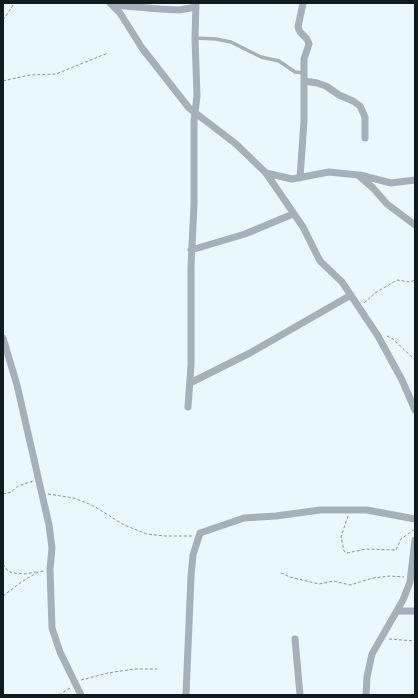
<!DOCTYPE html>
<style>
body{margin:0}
#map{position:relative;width:418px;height:698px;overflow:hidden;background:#e9f8fc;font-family:"Fira Sans",sans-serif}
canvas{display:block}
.frame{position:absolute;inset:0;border:4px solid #0e1c20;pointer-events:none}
</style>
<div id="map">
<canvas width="418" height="698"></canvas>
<div class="frame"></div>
</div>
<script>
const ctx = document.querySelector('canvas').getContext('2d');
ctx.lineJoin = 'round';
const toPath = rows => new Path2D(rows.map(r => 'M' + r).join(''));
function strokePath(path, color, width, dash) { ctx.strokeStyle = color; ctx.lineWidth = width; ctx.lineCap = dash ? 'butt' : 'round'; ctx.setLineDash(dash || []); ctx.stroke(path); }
strokePath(toPath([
 [3,20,12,7,14,3],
 [3,81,29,75,56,74,108,53],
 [364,303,375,293,397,280,410,282,415,280],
 [387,336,393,339,415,360],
 [3,494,11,492,18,486,33,481],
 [48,494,74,498,87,503,97,508,124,525,147,534,165,536,192,536],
 [348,516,341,537,344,551,347,553,366,549,396,550,401,539,415,529],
 [3,564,7,570,12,573,25,574,36,572],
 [281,573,290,577,319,584,334,581,350,585,373,578,390,576,404,577],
 [3,596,20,583,38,572,44,571],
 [389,639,415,641],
 [81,680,108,673,134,669,157,669],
 [59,695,70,688]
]), '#859498', 1, [3, 2]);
strokePath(toPath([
 [195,38,216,39,231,42,261,57,279,61,295,72,304,73]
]), '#a5b1ba', 3.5);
strokePath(toPath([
 [110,3,120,13,142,48,189,108,236,144,266,173,303,227,320,261,342,282,378,336,402,380,415,410],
 [113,5,160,9,179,10,196,7],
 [304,81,317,83,326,86,339,95,353,101,360,106,365,117,365,138],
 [266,173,292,179,329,172,358,175,373,188,387,204,415,225],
 [360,175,391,183,415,180],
 [300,178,304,121,304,59,309,44,307,39,300,32,298,27,303,3],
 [191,250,245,234,293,214],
 [3,338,17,385,49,525,52,548,50,569,52,628,60,652,81,695],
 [190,383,250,353,351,295],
 [188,407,191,365,191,267,194,204,194,121,197,96,195,38,196,3],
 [397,611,415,611],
 [295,639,300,695],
 [186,695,191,576,193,555,200,533,244,518,276,516,320,510,367,510,415,519],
 [366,695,367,677,372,654,403,600,410,582,415,540]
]), '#a5b1ba', 7);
</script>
